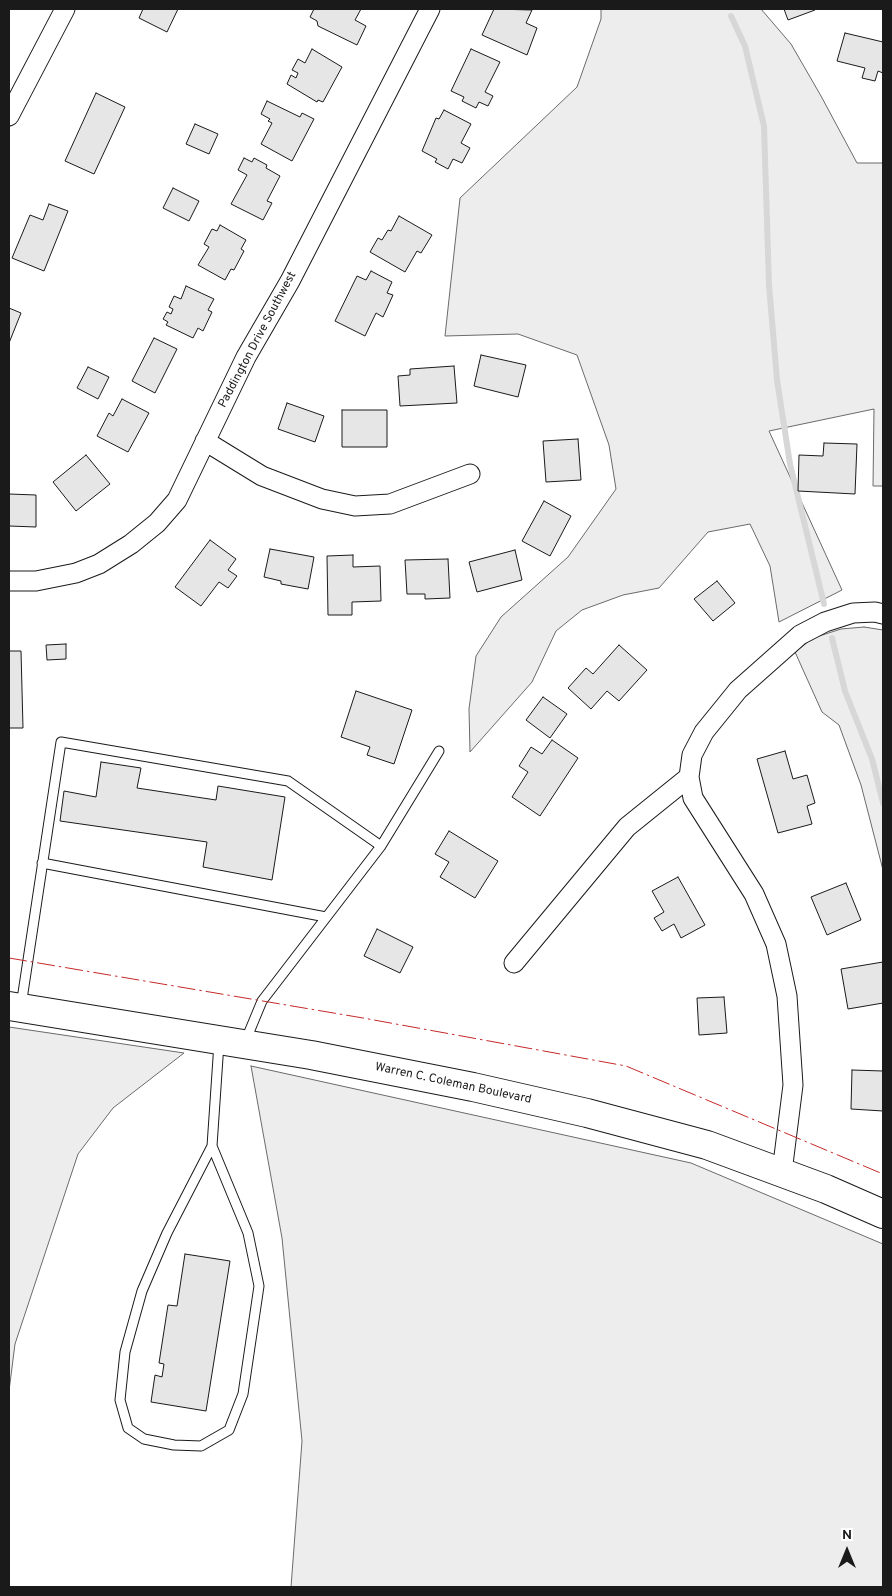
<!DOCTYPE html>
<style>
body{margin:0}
#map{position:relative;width:892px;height:1596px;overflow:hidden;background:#fff;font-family:Overpass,sans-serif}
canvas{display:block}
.frame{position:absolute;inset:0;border:10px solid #1a1a1a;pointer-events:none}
.north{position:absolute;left:822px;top:1526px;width:50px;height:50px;-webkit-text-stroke:4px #fff;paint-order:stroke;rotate:0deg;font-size:14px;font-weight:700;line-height:20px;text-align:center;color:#1a1a1a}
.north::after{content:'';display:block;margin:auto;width:18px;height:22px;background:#1a1a1a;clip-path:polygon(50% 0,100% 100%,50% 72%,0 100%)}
</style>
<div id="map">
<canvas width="892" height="1596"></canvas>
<div class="frame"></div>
<div class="north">N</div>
</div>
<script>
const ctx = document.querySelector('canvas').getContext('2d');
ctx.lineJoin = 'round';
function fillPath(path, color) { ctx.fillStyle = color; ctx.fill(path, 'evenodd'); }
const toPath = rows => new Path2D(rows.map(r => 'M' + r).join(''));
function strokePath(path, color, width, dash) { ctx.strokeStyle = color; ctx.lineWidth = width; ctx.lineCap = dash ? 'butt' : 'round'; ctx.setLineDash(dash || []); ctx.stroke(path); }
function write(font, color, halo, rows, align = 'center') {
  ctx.font = font + ' Overpass,sans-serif'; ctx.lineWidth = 4; ctx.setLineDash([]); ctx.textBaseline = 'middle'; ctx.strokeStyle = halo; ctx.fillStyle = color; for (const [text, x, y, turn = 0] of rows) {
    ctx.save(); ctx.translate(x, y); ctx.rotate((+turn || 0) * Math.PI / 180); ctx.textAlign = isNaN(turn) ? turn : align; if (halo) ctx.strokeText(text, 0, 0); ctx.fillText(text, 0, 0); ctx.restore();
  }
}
const built = toPath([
 [601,9,761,9,791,44,821,96,857,163,883,163,883,486,873,486,874,409,769,431,842,590,779,622,770,566,750,524,708,532,659,588,623,595,582,610,556,631,532,682,470,752,469,709,476,656,501,617,568,557,616,489,609,445,577,355,518,334,445,336,460,198,577,87,601,19,601,9],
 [864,627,883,630,883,870,861,785,839,725,822,712,795,652,813,638,841,629,864,627],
 [9,1027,184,1053,113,1108,78,1154,15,1344,9,1391,9,1027],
 [251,1066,691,1163,883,1244,883,1587,291,1587,302,1441,282,1238,251,1066]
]);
fillPath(built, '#ededed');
strokePath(built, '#6a6a6a', 1);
strokePath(toPath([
 [731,16,745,46,764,126,769,285,777,380,790,464,824,604],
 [832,638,845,691,872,759,883,803]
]), '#d7d7d7', 6);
const building = toPath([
 [143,9,178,9,167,32,139,18,143,9],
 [314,9,364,9,361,9,355,20,366,26,357,45,318,26,317,21,310,17,314,9],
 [494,9,532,10,526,23,537,28,527,55,482,35,494,9],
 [784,9,815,9,815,10,788,20,784,9],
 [845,33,883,42,883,73,878,71,875,81,862,78,865,68,837,61,845,33],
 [312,49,342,67,323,102,318,100,317,102,287,84,291,75,296,78,298,73,292,70,298,59,305,63,312,49],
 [471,49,500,62,485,92,493,96,488,106,479,102,476,108,462,101,464,97,451,91,471,49],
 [96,93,125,107,94,174,65,161,96,93],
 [267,101,300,117,302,113,314,119,292,161,261,144,272,123,268,121,270,119,261,114,267,101],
 [444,110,471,124,461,143,470,148,462,163,453,159,448,169,435,162,437,159,422,151,436,118,439,119,444,110],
 [195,124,218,134,209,154,186,144,195,124],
 [244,158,252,162,254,158,267,165,266,168,280,176,267,201,272,203,263,220,231,204,247,175,238,170,244,158],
 [173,188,199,201,189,221,163,208,173,188],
 [49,204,68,211,44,271,12,258,30,215,43,220,49,204],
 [399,216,432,235,421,253,417,251,405,272,370,252,378,238,382,240,388,230,391,231,399,216],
 [220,225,246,240,241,249,244,251,234,270,231,269,225,280,198,265,209,247,204,244,212,229,217,231,220,225],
 [371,271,392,282,387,293,393,295,383,317,376,313,365,336,335,321,357,276,366,280,371,271],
 [186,286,214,299,208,310,212,312,203,331,198,328,193,338,166,325,168,322,163,319,167,312,171,314,173,309,169,307,174,296,181,299,186,286],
 [9,308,21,313,9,343,9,308],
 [154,338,177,349,155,393,132,381,154,338],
 [481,355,526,365,518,397,474,386,481,355],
 [454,366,457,403,400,406,398,376,410,375,410,369,454,366],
 [88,367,109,377,98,399,77,388,88,367],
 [122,399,149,413,128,452,97,436,109,413,113,416,122,399],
 [287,403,324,416,315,442,278,429,287,403],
 [342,410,387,410,387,447,342,447,342,410],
 [578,439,581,480,546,482,543,441,578,439],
 [824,443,857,444,855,494,798,491,799,455,823,456,824,443],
 [86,455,110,484,76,511,53,482,86,455],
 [9,494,36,495,36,527,9,526,9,494],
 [544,501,571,516,550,556,522,541,544,501],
 [210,540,236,559,228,570,237,576,228,588,219,582,201,606,175,587,210,540],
 [270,549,314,557,308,589,281,584,281,581,264,577,270,549],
 [515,550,522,580,477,592,469,562,515,550],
 [353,555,353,567,380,566,381,601,352,602,352,615,328,615,327,556,353,555],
 [448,559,450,598,425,599,425,594,407,594,405,560,448,559],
 [717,581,735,603,713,621,694,599,717,581],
 [66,644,66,659,47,660,46,645,66,644],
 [619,645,647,670,619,701,607,691,591,709,568,688,586,668,593,674,619,645],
 [9,651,21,651,23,728,9,728,9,651],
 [356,691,412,710,394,764,367,755,370,747,341,737,356,691],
 [543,697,567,714,550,738,526,720,543,697],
 [552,740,578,758,540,816,512,797,528,772,519,766,531,747,542,754,552,740],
 [785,751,793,779,807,775,815,803,807,806,812,824,778,833,757,759,785,751],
 [101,762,141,768,137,788,216,800,218,786,285,797,272,880,203,867,207,842,60,821,64,791,96,797,101,762],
 [449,831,498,861,475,898,440,877,449,862,435,854,449,831],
 [678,877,705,925,681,938,674,924,662,931,654,918,664,912,652,891,678,877],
 [846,883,861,920,827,935,811,897,846,883],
 [377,929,413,947,400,973,364,956,377,929],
 [883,962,883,1003,848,1009,841,969,883,962],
 [724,997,727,1033,699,1035,697,998,724,997],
 [852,1070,883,1071,883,1111,851,1109,852,1070],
 [185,1254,230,1261,206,1411,151,1402,155,1375,162,1377,164,1364,159,1363,168,1305,177,1306,185,1254]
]);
fillPath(building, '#e6e6e6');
strokePath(building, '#1a1a1a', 1);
const lane = toPath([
 [42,863,326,917],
 [21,1006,61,742,288,781,381,846],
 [245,1042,262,1001,381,846,439,751],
 [212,1146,248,1233,259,1286,243,1394,229,1430,201,1446,174,1445,144,1439,128,1428,120,1400,125,1352,142,1291,167,1233,212,1146,219,1043]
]);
const street = toPath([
 [9,116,65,9],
 [205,441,262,476,322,499,355,506,390,504,470,474],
 [9,581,36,581,76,573,99,564,131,544,157,523,177,500,246,357,290,281,430,9],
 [514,963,627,827,689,777],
 [782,1172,793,1085,787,996,776,944,754,894,693,798,689,777,692,755,704,732,738,690,800,635,825,622,853,613,875,612,883,614]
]);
const highway = toPath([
 [9,1006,311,1055,473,1087,587,1113,707,1145,826,1189,883,1214]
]);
strokePath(lane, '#1a1a1a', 11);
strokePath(street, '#1a1a1a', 21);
strokePath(highway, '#1a1a1a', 30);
strokePath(lane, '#fff', 9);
strokePath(street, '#fff', 19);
strokePath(highway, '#fff', 28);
strokePath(toPath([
 [9,958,363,1018,626,1066,883,1174]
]), '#c62828', 1, [18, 4, 2.5, 4]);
write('12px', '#1a1a1a', '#fff', [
 ["Paddington Drive Southwest",258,340,-62],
 ["Warren C. Coleman Boulevard",453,1084,12]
]);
</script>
